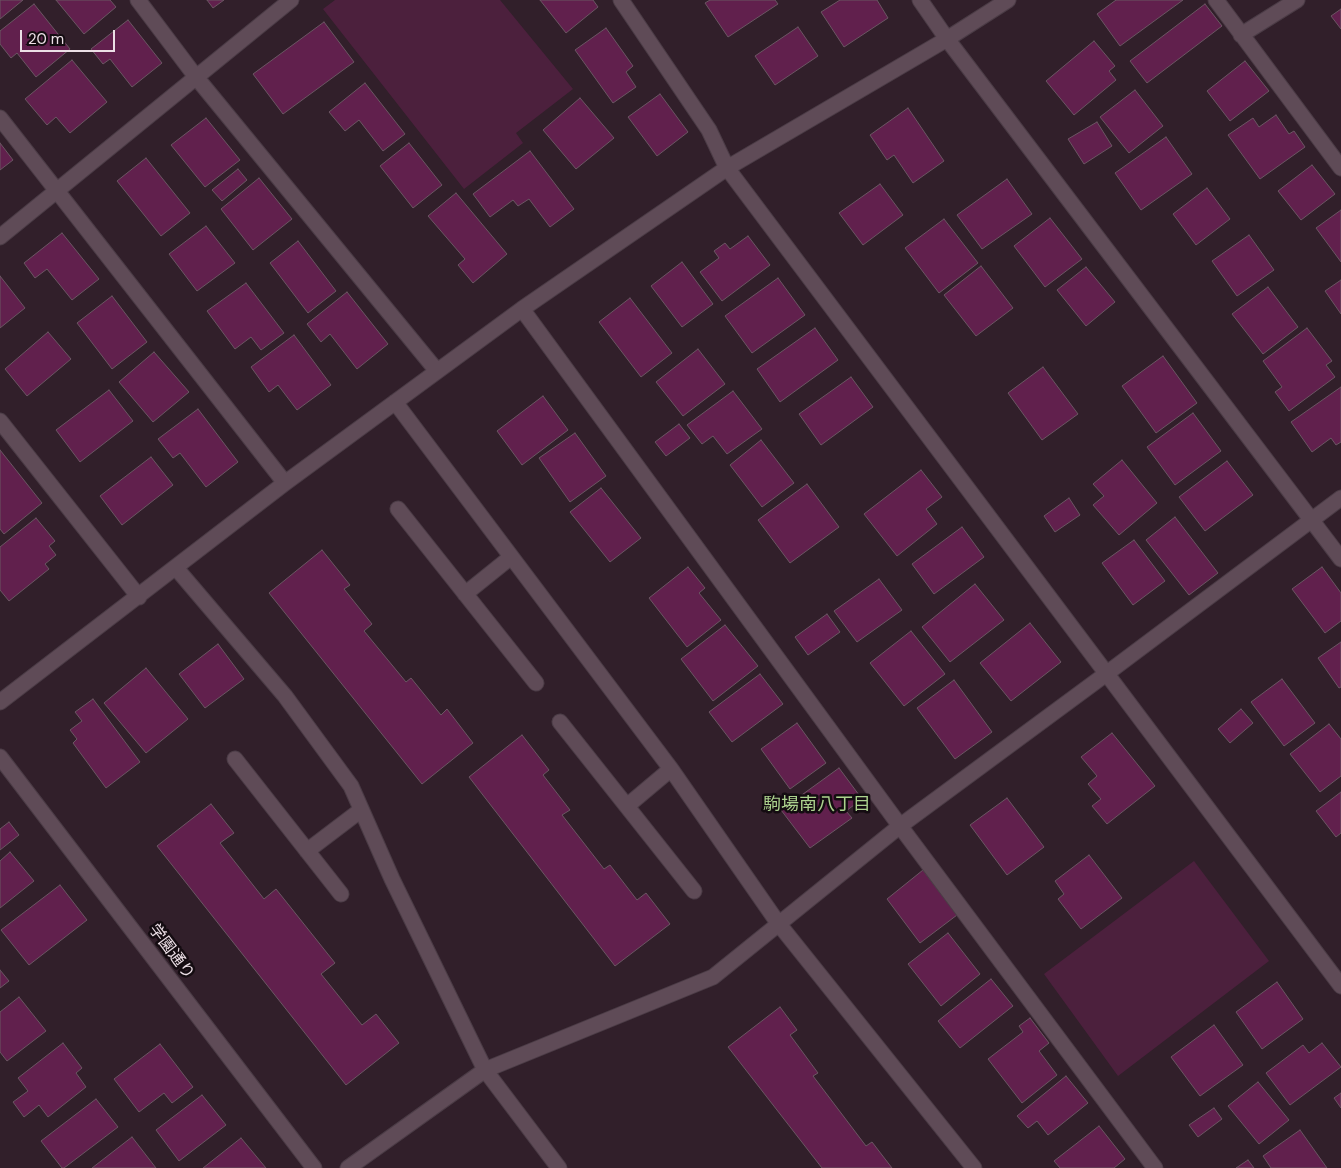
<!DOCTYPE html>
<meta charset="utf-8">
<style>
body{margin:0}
#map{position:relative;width:1341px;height:1168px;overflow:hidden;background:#311f2a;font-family:"DM Sans",sans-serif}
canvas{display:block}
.scale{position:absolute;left:20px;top:30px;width:95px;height:22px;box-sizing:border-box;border:2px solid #ecdfe6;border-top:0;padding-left:6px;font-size:15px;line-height:18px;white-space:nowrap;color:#ecdfe6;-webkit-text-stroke:4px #140c11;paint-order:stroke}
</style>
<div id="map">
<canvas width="1341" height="1168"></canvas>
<div class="scale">20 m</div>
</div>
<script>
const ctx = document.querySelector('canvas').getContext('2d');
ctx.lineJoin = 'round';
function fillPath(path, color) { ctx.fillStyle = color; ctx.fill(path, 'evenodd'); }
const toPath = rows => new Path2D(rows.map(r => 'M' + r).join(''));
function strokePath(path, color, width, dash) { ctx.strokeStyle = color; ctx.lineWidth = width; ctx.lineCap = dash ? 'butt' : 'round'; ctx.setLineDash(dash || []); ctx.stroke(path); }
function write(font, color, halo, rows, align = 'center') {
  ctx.font = font + ' "DM Sans","Noto Sans JP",sans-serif'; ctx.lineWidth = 5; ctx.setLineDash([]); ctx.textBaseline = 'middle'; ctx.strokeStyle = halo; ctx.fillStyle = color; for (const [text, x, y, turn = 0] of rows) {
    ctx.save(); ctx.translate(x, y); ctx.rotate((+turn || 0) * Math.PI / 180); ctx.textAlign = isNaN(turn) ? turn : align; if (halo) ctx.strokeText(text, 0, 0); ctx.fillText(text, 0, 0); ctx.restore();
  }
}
fillPath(toPath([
 [335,0,500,0,573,89,516,133,523,143,464,189,323,9],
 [1194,861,1269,961,1118,1076,1044,974]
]), '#4c203d');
const building = toPath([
 [0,0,23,0,0,19,0,0],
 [56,0,110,0,116,7,84,34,56,0],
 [207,0,224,0,213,8,207,0],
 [540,0,593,0,598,7,566,33,540,0],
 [710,0,775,0,778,4,728,37,705,3,710,0],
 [840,0,877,0,888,18,844,47,821,12,840,0],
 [1116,0,1183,0,1120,46,1097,14,1116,0],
 [34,4,70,49,36,77,17,53,11,58,0,44,0,31,34,4],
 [1205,4,1222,26,1147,83,1130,61,1205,4],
 [1341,9,1341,29,1331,16,1341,9],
 [128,20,162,63,132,87,110,59,103,64,91,49,128,20],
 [324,22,354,62,283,114,253,74,324,22],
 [798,27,818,56,775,85,755,56,798,27],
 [606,28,633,66,626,72,636,87,613,103,575,50,606,28],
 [1094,41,1115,66,1109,71,1116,80,1074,115,1046,81,1094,41],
 [72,60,107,102,70,133,56,117,47,125,25,99,72,60],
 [1245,61,1269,91,1230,121,1207,91,1245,61],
 [365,83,405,134,383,151,359,120,345,131,329,112,365,83],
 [1135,90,1163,126,1129,153,1100,117,1135,90],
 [660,94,688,132,657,156,628,117,660,94],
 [580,98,614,138,576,169,543,130,580,98],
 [908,108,944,161,913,183,894,155,887,160,870,135,908,108],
 [1276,115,1289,134,1294,131,1305,147,1260,179,1228,135,1253,118,1259,127,1276,115],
 [206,118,240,160,205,187,171,145,206,118],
 [1097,122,1112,146,1084,164,1068,139,1097,122],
 [1166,137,1192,174,1141,210,1115,173,1166,137],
 [0,143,13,160,0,170,0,143],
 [409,143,442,185,413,208,380,166,409,143],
 [530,151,574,209,550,227,529,199,518,206,513,200,490,217,473,194,530,151],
 [146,158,190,213,161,236,117,181,146,158],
 [1312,165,1335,194,1301,220,1278,191,1312,165],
 [238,169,247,180,222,201,212,190,238,169],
 [259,178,292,219,253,250,221,209,259,178],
 [1007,179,1032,214,982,249,957,215,1007,179],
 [880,184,903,215,863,245,839,213,880,184],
 [1207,188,1230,219,1196,245,1173,214,1207,188],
 [456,193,507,254,473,283,458,265,465,259,428,216,456,193],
 [1341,210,1341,262,1316,228,1341,210],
 [1050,218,1082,259,1045,287,1014,246,1050,218],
 [944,219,978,263,939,293,905,248,944,219],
 [206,226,235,263,197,291,169,254,206,226],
 [62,233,99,279,72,300,47,269,35,278,24,263,62,233],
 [1249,235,1274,270,1237,296,1212,261,1249,235],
 [748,236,770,265,722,301,700,272,719,258,714,251,725,243,730,249,748,236],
 [298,241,336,291,308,313,270,263,298,241],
 [682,262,713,304,682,327,651,286,682,262],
 [981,266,1013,308,976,336,944,295,981,266],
 [1086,267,1115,302,1086,326,1057,290,1086,267],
 [0,276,25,308,0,328,0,276],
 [778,278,805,315,752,353,725,316,778,278],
 [1341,280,1341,314,1325,291,1341,280],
 [246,283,284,333,261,350,251,337,235,349,207,311,246,283],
 [1268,287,1298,327,1263,354,1232,314,1268,287],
 [347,292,388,344,357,369,330,334,321,342,307,324,347,292],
 [112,296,147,342,112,369,77,323,112,296],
 [630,298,672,353,641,377,599,322,630,298],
 [815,328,838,360,780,402,757,369,815,328],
 [1307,328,1332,361,1326,365,1335,377,1289,411,1275,392,1282,387,1263,361,1307,328],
 [48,332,71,359,27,396,5,369,48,332],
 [294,335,331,385,297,410,278,385,269,392,251,367,294,335],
 [698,349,725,384,683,416,656,382,698,349],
 [154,352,189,392,153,422,119,382,154,352],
 [1163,356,1197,403,1156,433,1122,386,1163,356],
 [1043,367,1078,414,1042,440,1008,393,1043,367],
 [851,377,873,407,821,445,799,414,851,377],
 [1341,387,1341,442,1336,445,1331,438,1312,452,1291,422,1341,387],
 [109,390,133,421,80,462,56,430,109,390],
 [733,391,762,429,727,454,713,436,702,444,687,425,733,391],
 [543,396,568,430,522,465,497,431,543,396],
 [198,409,238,462,206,487,180,453,173,458,158,439,198,409],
 [1193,413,1221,451,1175,485,1147,447,1193,413],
 [679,424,690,438,666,456,655,442,679,424],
 [575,433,606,476,570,502,539,458,575,433],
 [761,440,794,483,762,507,730,465,761,440],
 [0,450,42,503,4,534,0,529,0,450],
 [151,457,173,485,122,525,100,496,151,457],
 [1122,460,1157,503,1119,535,1093,505,1104,496,1093,484,1122,460],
 [1227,461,1253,495,1205,531,1179,497,1227,461],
 [921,470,942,497,926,509,937,524,897,556,864,514,921,470],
 [807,484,839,527,790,563,758,520,807,484],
 [601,488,641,538,610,562,570,512,601,488],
 [1069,498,1080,515,1055,532,1044,516,1069,498],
 [1175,517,1218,573,1189,595,1146,540,1175,517],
 [36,518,55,541,49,546,56,555,45,564,49,569,9,601,0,590,0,547,36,518],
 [962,527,984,557,934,594,912,564,962,527],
 [1134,540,1165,581,1133,605,1102,563,1134,540],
 [322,550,350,585,344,589,372,624,364,631,406,682,411,678,441,715,447,709,473,743,422,784,269,593,322,550],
 [688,567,705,588,699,593,721,620,687,647,649,598,688,567],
 [1322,567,1341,593,1341,621,1325,633,1292,589,1322,567],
 [879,579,902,610,857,642,834,611,879,579],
 [975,584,1004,620,950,662,922,627,975,584],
 [827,614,840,632,808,655,795,637,827,614],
 [1030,623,1061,662,1011,701,980,663,1030,623],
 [725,625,758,666,713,701,681,659,725,625],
 [911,631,945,674,904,706,870,663,911,631],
 [1341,642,1341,687,1339,688,1318,658,1341,642],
 [218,644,244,679,205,708,179,674,218,644],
 [146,668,188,719,146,753,104,703,146,668],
 [760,674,783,704,732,742,709,712,760,674],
 [1282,679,1315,723,1284,746,1251,702,1282,679],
 [954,680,992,732,955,759,917,708,954,680],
 [93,699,140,762,106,788,73,743,77,739,70,730,82,721,75,712,93,699],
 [1241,709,1253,723,1230,743,1218,729,1241,709],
 [797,723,826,763,790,789,761,749,797,723],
 [1329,724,1341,739,1341,776,1320,792,1290,754,1329,724],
 [1112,733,1155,786,1107,824,1092,806,1101,799,1088,784,1097,776,1081,757,1112,733],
 [522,735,549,770,543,775,570,810,562,815,604,869,610,865,637,900,646,893,670,924,615,966,469,777,522,735],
 [839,768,862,799,846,811,852,818,810,848,781,810,839,768],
 [1341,792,1341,833,1336,837,1316,811,1341,792],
 [1007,798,1044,847,1007,875,970,825,1007,798],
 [211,804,234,833,220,843,264,899,276,889,335,963,321,974,362,1025,376,1014,399,1043,346,1085,157,846,211,804],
 [9,822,19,835,0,850,0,829,9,822],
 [10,852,34,881,0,908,0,861,10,852],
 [1089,855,1122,898,1081,929,1058,899,1064,894,1055,881,1089,855],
 [923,870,957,915,920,943,887,899,923,870],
 [60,885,87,920,29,965,1,930,60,885],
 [948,933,980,974,941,1006,908,964,948,933],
 [0,970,9,981,0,988,0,970],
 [991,979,1013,1006,960,1048,938,1021,991,979],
 [1277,982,1303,1019,1262,1049,1236,1012,1277,982],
 [19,997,46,1031,7,1061,0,1052,0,1012,19,997],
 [780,1007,797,1030,790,1035,818,1073,813,1076,866,1146,872,1142,892,1168,822,1168,728,1047,780,1007],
 [1030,1018,1049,1043,1039,1051,1057,1075,1022,1103,988,1059,1023,1032,1019,1026,1030,1018],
 [1214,1025,1243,1065,1200,1096,1171,1057,1214,1025],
 [63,1043,82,1068,76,1073,86,1087,48,1117,39,1105,24,1117,13,1102,28,1091,18,1078,63,1043],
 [1322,1043,1341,1067,1290,1105,1266,1073,1303,1045,1309,1053,1322,1043],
 [160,1044,193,1087,172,1103,164,1093,139,1112,114,1079,160,1044],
 [1066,1076,1088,1103,1048,1135,1037,1121,1028,1128,1017,1116,1066,1076],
 [1258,1082,1289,1120,1259,1144,1228,1106,1258,1082],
 [1341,1093,1341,1108,1334,1098,1341,1093],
 [202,1095,226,1125,179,1161,156,1130,202,1095],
 [96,1099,118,1127,64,1168,62,1168,41,1141,96,1099],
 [1214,1108,1222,1119,1198,1137,1189,1125,1214,1108],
 [1099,1126,1125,1159,1114,1168,1060,1168,1054,1161,1099,1126],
 [1300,1130,1327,1168,1271,1168,1263,1156,1300,1130],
 [132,1137,156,1168,92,1168,132,1137],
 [241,1138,266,1168,203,1168,241,1138],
 [1248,1160,1254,1168,1236,1168,1248,1160]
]);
fillPath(building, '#61204d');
strokePath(building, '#6b5663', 1);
const minor = toPath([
 [138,0,196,77,437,371],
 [621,0,709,130,727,168,1341,986],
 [920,0,947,39,1341,559],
 [1216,0,1341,168],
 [1241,35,1297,0],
 [0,118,285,483],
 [0,237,291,0],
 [522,309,900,826,1155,1168],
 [395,402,671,769,778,923,974,1168],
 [0,421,139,597],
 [398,509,536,683],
 [176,568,285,696,351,786,392,879,485,1070,559,1168],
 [465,594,511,557],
 [0,702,285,483,522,309,727,168,947,39,1008,0],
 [560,722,694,891],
 [0,757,314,1168],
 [235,759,341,894],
 [627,806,671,769],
 [307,851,361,810],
 [348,1168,485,1070,713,977,900,826,1106,674,1341,498]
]);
strokePath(minor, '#4b3c46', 17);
strokePath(minor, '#5f4b57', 15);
write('16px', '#ecdfe6', '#140c11', [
 ["学園通り",171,952,53]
]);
write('18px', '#acd28e', '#140c11', [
 ["駒場南八丁目",817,805]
]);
</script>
